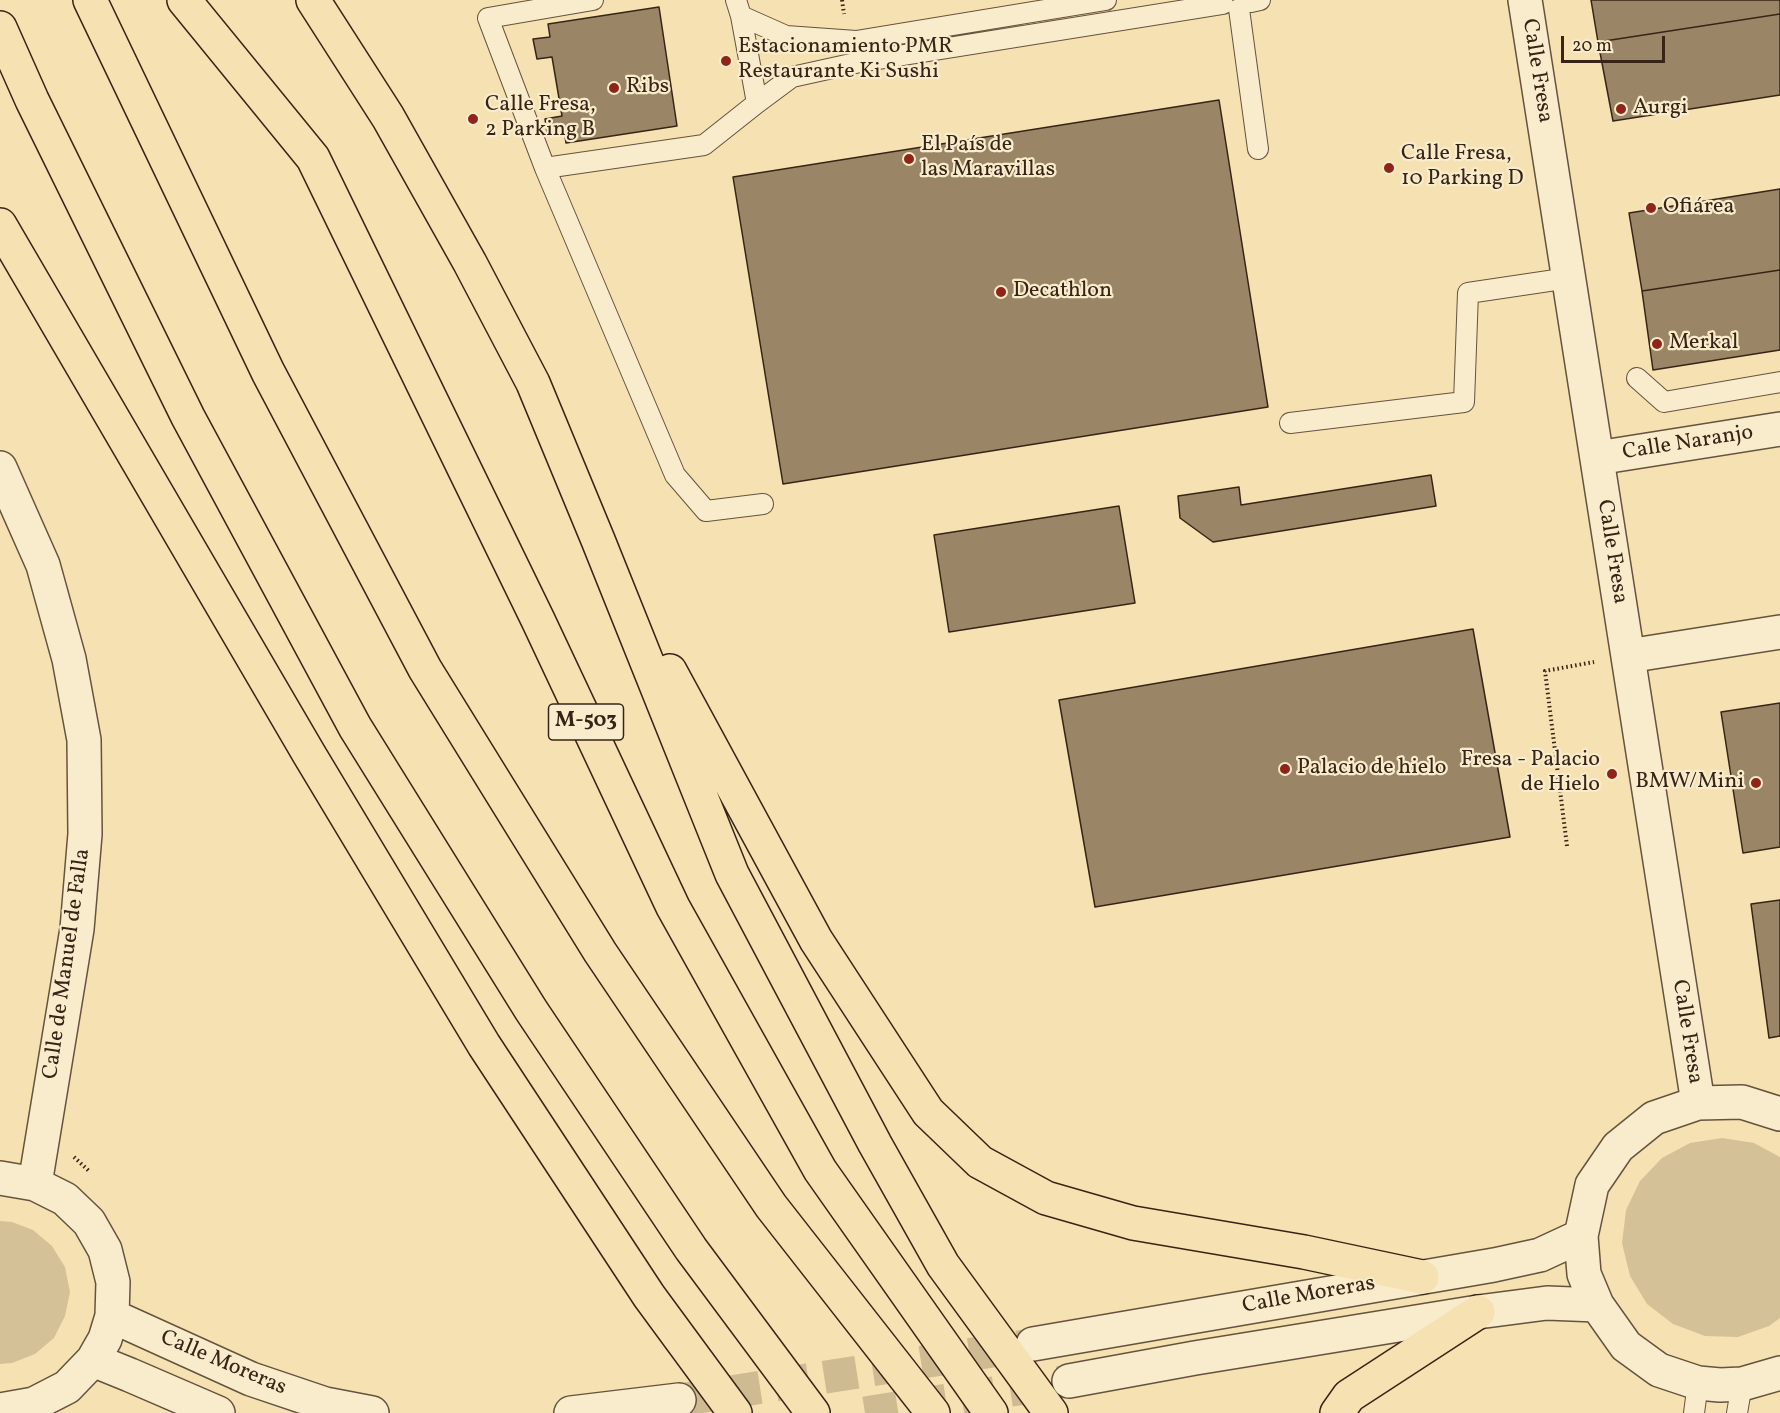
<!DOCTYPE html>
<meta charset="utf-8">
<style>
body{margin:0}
#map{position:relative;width:1780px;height:1413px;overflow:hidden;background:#f5e1b1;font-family:Vollkorn,serif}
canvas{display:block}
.scale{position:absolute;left:1561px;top:36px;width:104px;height:27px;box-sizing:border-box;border:3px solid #372416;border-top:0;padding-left:8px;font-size:18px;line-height:21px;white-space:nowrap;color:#372416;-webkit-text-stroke:4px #f8eccc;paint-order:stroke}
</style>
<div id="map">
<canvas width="1780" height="1413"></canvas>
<div class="scale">20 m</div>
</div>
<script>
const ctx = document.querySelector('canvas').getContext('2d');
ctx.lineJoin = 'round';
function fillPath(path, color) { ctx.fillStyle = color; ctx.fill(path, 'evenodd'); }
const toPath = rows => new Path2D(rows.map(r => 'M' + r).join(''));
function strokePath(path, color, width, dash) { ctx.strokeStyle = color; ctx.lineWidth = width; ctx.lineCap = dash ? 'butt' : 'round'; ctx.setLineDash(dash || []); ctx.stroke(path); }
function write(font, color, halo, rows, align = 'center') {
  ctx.font = font + ' Vollkorn,serif'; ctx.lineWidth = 4.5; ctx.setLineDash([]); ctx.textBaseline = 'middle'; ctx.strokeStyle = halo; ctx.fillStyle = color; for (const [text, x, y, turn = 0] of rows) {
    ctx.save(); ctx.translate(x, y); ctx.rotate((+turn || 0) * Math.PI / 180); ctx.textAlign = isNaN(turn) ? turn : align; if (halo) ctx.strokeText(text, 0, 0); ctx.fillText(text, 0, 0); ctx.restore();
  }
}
fillPath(toPath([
 [1722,1138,1754,1143,1780,1157,1780,1318,1769,1326,1738,1337,1705,1336,1673,1324,1647,1304,1630,1276,1622,1243,1626,1210,1640,1181,1662,1158,1690,1143],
 [0,1221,12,1222,33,1230,52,1246,65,1267,70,1292,65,1316,54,1338,35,1354,12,1363,0,1364]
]), '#d5c197');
const building = toPath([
 [1591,0,1780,0,1780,14,1598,42,1591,0],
 [659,7,677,126,566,143,564,130,547,133,545,119,562,116,552,57,537,59,533,39,550,37,548,24,659,7],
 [1780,14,1780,95,1613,121,1598,42,1780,14],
 [1219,100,1268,407,783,484,733,177,1219,100],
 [1780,189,1780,270,1642,291,1629,213,1780,189],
 [1780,270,1780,350,1653,370,1642,291,1780,270],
 [1431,475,1436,506,1213,542,1180,518,1178,496,1239,487,1241,505,1431,475],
 [1119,506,1135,603,949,632,934,535,1119,506],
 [1473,629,1510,837,1095,907,1059,700,1473,629],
 [1780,703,1780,847,1743,853,1721,712,1780,703],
 [1780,900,1780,1036,1769,1038,1751,904,1780,900]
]);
fillPath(building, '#9a8667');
strokePath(building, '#372416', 1.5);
strokePath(toPath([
 [679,1400,1031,1345],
 [865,1413,1069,1381]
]), '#cfbb92', 33, [33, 16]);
const service = toPath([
 [593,0,488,18,545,168,704,145,757,103,741,16,736,0],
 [1251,2,1260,0],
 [1239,9,1258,149],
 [741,16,786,36,856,41,1106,0],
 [757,103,792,77,860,62,1223,4],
 [545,168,675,475,706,511,763,504],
 [1637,378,1664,402,1780,382],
 [1290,423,1464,402,1468,293,1569,278],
 [1694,1413,1698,1383],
 [1737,1413,1742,1384]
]);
const minor = toPath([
 [1525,0,1698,1103],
 [1597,458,1780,429],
 [0,468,43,565,69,659,84,740,85,834,77,929,35,1184],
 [1628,656,1780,632],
 [1780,1114,1742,1102,1698,1103,1654,1118,1618,1147,1592,1185,1581,1236,1584,1274,1597,1305,1626,1346,1659,1370,1698,1383,1720,1385,1742,1384,1780,1373],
 [0,1178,35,1184,65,1199,89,1222,105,1250,113,1282,112,1316,105,1339,93,1360,67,1387,34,1404,0,1410],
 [112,1316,251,1379,325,1404,372,1413],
 [1033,1344,1494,1265,1540,1255,1581,1236],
 [93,1360,130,1375,218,1413],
 [1069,1381,1195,1358,1478,1312,1547,1303,1597,1305],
 [571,1413,679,1400]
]);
const motorway = toPath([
 [90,0,268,372,425,669,600,952,771,1206,933,1413],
 [184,0,313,158,538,620,673,907,820,1170,991,1413],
 [313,0,388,117,470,263,533,383,598,540,732,874,875,1144,943,1265,1051,1413],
 [0,28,32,100,188,417,355,727,531,1010,691,1249,813,1413],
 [0,225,309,754,484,1045,649,1296,735,1413],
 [670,671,816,940,928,1112,980,1162,1046,1198,1133,1223,1304,1252,1422,1277],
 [1337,1413,1349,1396,1478,1312]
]);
strokePath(service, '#66533d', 22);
strokePath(minor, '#66533d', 36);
strokePath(motorway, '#372416', 36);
strokePath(toPath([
 [842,0,844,14],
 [1567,846,1545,671,1594,662],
 [74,1157,90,1172]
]), '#372416', 4, [1.5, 3]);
strokePath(service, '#f8eccc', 20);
strokePath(minor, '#f8eccc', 33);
strokePath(motorway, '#f5e1b1', 33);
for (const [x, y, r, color] of [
 [726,61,6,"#8f2418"],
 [614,88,6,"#8f2418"],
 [1621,109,6,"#8f2418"],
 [473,119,6,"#8f2418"],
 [909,159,6,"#8f2418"],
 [1389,168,6,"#8f2418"],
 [1651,208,6,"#8f2418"],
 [1001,292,6,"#8f2418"],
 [1657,344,6,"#8f2418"],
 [1285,769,6,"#8f2418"],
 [1612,774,6,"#8f2418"],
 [1756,783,6,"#8f2418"]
]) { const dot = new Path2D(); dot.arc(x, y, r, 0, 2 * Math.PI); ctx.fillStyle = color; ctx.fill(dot); strokePath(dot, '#f8eccc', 2); }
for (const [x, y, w] of [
 [586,722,75]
]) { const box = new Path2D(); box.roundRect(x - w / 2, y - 18, w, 36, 4.5); ctx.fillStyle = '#f8eccc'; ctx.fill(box); strokePath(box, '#372416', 1.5); }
write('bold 21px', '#372416', null, [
 ["M-503",586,722]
]);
write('22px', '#372416', '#f8eccc', [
 ["Estacionamiento PMR",738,48],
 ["Restaurante Ki Sushi",738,73],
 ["Ribs",626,88],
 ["Calle Fresa,",485,106],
 ["2 Parking B",485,131],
 ["Aurgi",1633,109],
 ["El País de",921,146],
 ["las Maravillas",921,171],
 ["Calle Fresa,",1401,155],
 ["10 Parking D",1401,180],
 ["Ofiárea",1663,208],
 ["Decathlon",1013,292],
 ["Merkal",1669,344],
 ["Fresa - Palacio",1600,761,"right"],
 ["de Hielo",1600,786,"right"],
 ["Palacio de hielo",1297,769],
 ["BMW/Mini",1744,783,"right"]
], 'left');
write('22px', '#372416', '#f8eccc', [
 ["Calle Fresa",1536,71,81],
 ["Calle Naranjo",1688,444,-9],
 ["Calle Fresa",1611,552,81],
 ["Calle de Manuel de Falla",68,964,-82],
 ["Calle Fresa",1686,1032,81],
 ["Calle Moreras",1309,1296,-10],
 ["Calle Moreras",223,1364,23]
]);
</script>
